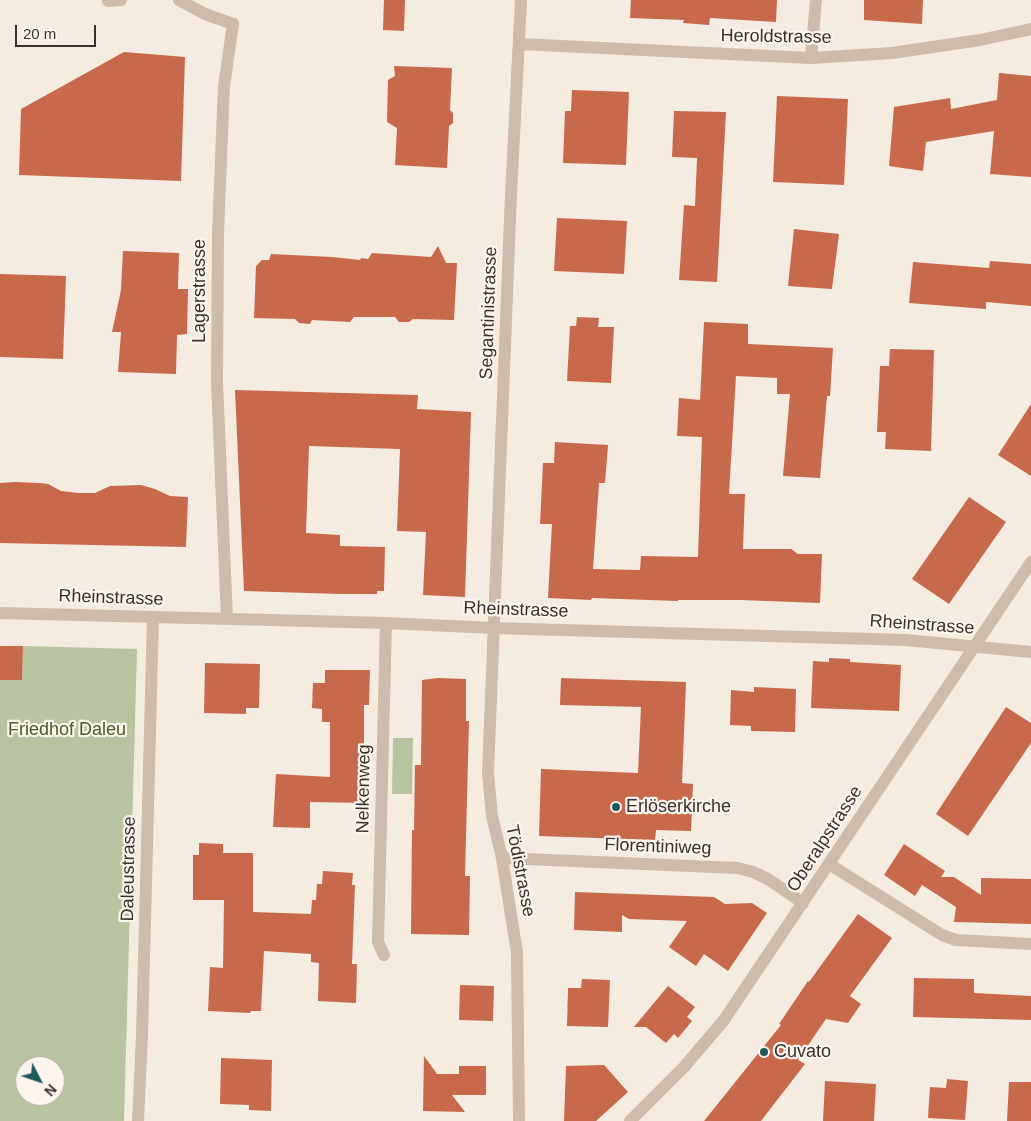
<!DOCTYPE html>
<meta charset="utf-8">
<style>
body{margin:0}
#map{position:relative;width:1031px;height:1121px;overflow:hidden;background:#f4ebe1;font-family:Arial,sans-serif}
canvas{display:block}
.north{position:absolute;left:15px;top:1056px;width:50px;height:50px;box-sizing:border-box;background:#fbf5ee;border:1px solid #aea6a0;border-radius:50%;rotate:131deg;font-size:14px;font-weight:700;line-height:20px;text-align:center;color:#3b302b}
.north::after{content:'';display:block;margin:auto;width:18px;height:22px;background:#1f5a5e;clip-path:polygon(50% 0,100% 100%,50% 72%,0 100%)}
.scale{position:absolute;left:15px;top:25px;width:81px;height:22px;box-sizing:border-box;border:2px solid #3b302b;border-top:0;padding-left:6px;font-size:15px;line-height:18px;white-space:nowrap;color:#3b302b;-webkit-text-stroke:4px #fbf5ee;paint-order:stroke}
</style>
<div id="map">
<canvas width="1031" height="1121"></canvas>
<div class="north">N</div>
<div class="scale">20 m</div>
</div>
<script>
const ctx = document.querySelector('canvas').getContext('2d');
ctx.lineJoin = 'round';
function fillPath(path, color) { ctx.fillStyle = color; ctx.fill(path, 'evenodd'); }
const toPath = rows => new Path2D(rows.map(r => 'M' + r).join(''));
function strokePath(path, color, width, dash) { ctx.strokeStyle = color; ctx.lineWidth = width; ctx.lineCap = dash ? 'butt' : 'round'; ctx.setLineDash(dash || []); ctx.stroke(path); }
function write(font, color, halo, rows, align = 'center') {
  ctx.font = font + ' Arial,sans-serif'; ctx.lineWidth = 4.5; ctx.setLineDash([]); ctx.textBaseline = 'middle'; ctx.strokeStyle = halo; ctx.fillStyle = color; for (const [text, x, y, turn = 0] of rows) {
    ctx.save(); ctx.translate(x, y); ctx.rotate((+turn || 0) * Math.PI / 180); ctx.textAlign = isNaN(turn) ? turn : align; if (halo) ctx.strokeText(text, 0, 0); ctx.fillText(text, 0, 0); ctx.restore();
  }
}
fillPath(toPath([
 [23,646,137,649,124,1121,0,1121,0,680,22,680],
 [25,1066,55,1066,55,1096,25,1096],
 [393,738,413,738,412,794,392,794]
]), '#b8c4a0');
fillPath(toPath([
 [384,0,405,0,404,31,383,30],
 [631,0,777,0,776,22,710,18,709,25,683,23,684,20,630,18],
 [864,0,923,0,922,24,864,20],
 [124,52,185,57,181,181,19,175,21,109],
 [394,66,452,68,450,110,453,113,453,123,449,126,447,168,395,165,397,128,387,122,388,80,395,76],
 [999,73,1031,76,1031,177,990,174,994,131,926,142,923,171,889,166,894,107,950,98,951,109,997,100],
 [572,90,629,92,626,165,563,163,565,111,571,111],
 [777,96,848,99,844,185,773,182],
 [674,111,726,112,717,282,679,280,684,205,695,206,697,158,672,157],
 [557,218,627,221,624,274,554,271],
 [794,229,839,234,832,289,788,286],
 [438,246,446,263,457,263,454,320,413,319,409,322,399,322,395,317,354,317,350,322,312,320,310,324,299,323,295,319,254,318,256,266,262,260,269,260,271,254,332,257,360,260,361,258,368,259,372,253,431,257],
 [123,251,179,253,178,289,188,289,187,334,177,335,176,374,118,372,121,332,112,332,121,290],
 [990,261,1031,264,1031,306,986,302,986,309,909,303,913,262,989,268],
 [0,274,66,276,63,359,0,357],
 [577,317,599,318,598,327,614,327,611,383,567,381,570,326,576,326],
 [704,322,748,324,748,344,833,348,830,396,827,396,820,478,783,476,790,394,777,394,777,378,736,376,729,494,745,494,743,549,791,549,798,554,822,554,820,603,740,600,678,600,678,601,592,598,591,600,548,598,552,524,540,524,543,463,554,463,555,442,608,445,605,483,599,483,593,569,640,570,641,556,698,557,702,437,677,436,679,398,700,400],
 [890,349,934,350,931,451,885,449,886,432,877,432,880,366,889,366],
 [235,390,418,395,417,409,471,412,465,597,423,595,426,532,397,531,400,449,309,446,306,533,340,535,340,546,385,547,384,591,377,591,377,594,340,594,244,591],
 [1031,404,1031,476,998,455],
 [15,482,40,483,48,484,61,491,78,493,95,493,110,486,141,485,155,489,170,496,188,497,186,547,0,543,0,483],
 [969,497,1006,522,949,604,912,579],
 [0,646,23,646,22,680,0,680],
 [829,658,850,659,850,662,901,665,899,711,811,708,813,661,829,662],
 [205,663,260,664,259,708,246,708,246,714,204,713],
 [325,670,370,670,369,705,364,705,364,760,366,760,366,803,310,802,310,828,273,827,276,774,330,777,330,722,322,722,322,709,312,708,313,683,325,683],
 [438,678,466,679,466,721,469,721,465,876,470,876,469,935,411,934,412,830,414,830,415,765,421,765,422,680],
 [561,678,686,682,682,783,693,784,691,831,656,830,655,840,539,836,541,769,638,773,641,707,560,705],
 [754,687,796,689,795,732,751,731,751,726,730,725,731,690,754,692],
 [1006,707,1031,723,1031,743,968,836,936,814],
 [199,843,223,844,223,853,253,853,253,912,311,914,312,900,316,900,317,884,322,884,323,871,353,873,352,885,355,885,352,964,357,964,356,1003,318,1001,319,963,311,962,311,954,264,951,261,1011,251,1011,250,1013,208,1011,210,967,223,968,224,900,193,900,193,855,199,855],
 [904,844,945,871,941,877,954,877,981,895,981,878,1031,879,1031,924,954,922,956,907,922,885,915,896,884,875],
 [575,892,714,897,725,904,752,903,767,913,728,971,704,954,696,966,669,947,687,921,629,919,622,915,622,932,574,930],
 [858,914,892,938,850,996,861,1004,848,1023,826,1019,798,1060,805,1064,761,1121,704,1121,781,1025,779,1024,808,981,809,982],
 [914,978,974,979,974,993,1031,996,1031,1020,913,1017],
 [582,979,610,980,608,1027,567,1026,568,988,581,988],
 [460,985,494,986,493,1021,459,1020],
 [668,986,695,1007,687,1017,692,1021,678,1038,674,1034,666,1043,646,1027,634,1027],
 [424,1056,437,1074,459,1074,459,1066,486,1066,486,1095,452,1095,465,1112,423,1111],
 [221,1058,272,1060,271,1111,249,1110,249,1105,220,1104],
 [604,1065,628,1092,596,1121,564,1121,566,1066],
 [947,1079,968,1081,965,1120,928,1118,930,1087,946,1088],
 [825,1081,876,1084,874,1121,823,1121],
 [1009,1082,1031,1082,1031,1121,1007,1121]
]), '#c8694b');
strokePath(toPath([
 [179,0,205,14,233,24,224,86,218,233,217,382,227,619],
 [108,1,121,0],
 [519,44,811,58,892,53,980,40,1031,29],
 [811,58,816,0],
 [0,613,386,623,493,628,906,640,1031,652],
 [502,858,738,868,753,872,768,879,803,903],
 [829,864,942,935,956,940,1031,944],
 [384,955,378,942,386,623],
 [138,1121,142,1035,153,617],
 [519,1121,517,953,502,858,492,816,488,773,511,194,521,0],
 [630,1121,684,1067,724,1020,1031,562]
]), '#cdbbac', 12);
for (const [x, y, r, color] of [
 [616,807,5,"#1f5a5e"],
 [764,1052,5,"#1f5a5e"]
]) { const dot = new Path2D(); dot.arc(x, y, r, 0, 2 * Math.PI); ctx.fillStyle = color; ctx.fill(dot); strokePath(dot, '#fbf5ee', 2); }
write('18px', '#3b302b', '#fbf5ee', [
 ["Heroldstrasse",776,37,1],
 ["Lagerstrasse",200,291,-90],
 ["Segantinistrasse",489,313,-88],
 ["Rheinstrasse",111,598,2],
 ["Rheinstrasse",516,610,2],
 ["Rheinstrasse",922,625,4],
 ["Nelkenweg",364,789,-89],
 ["Oberalpstrasse",825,839,-57],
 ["Florentiniweg",658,847,2],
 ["Daleustrasse",129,869,-89],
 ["Tödistrasse",520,871,79]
]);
write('18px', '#4a5a2e', '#fbf5ee', [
 ["Friedhof Daleu",67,730]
]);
write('18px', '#3b302b', '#fbf5ee', [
 ["Erlöserkirche",626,807],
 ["Cuvato",774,1052]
], 'left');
</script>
